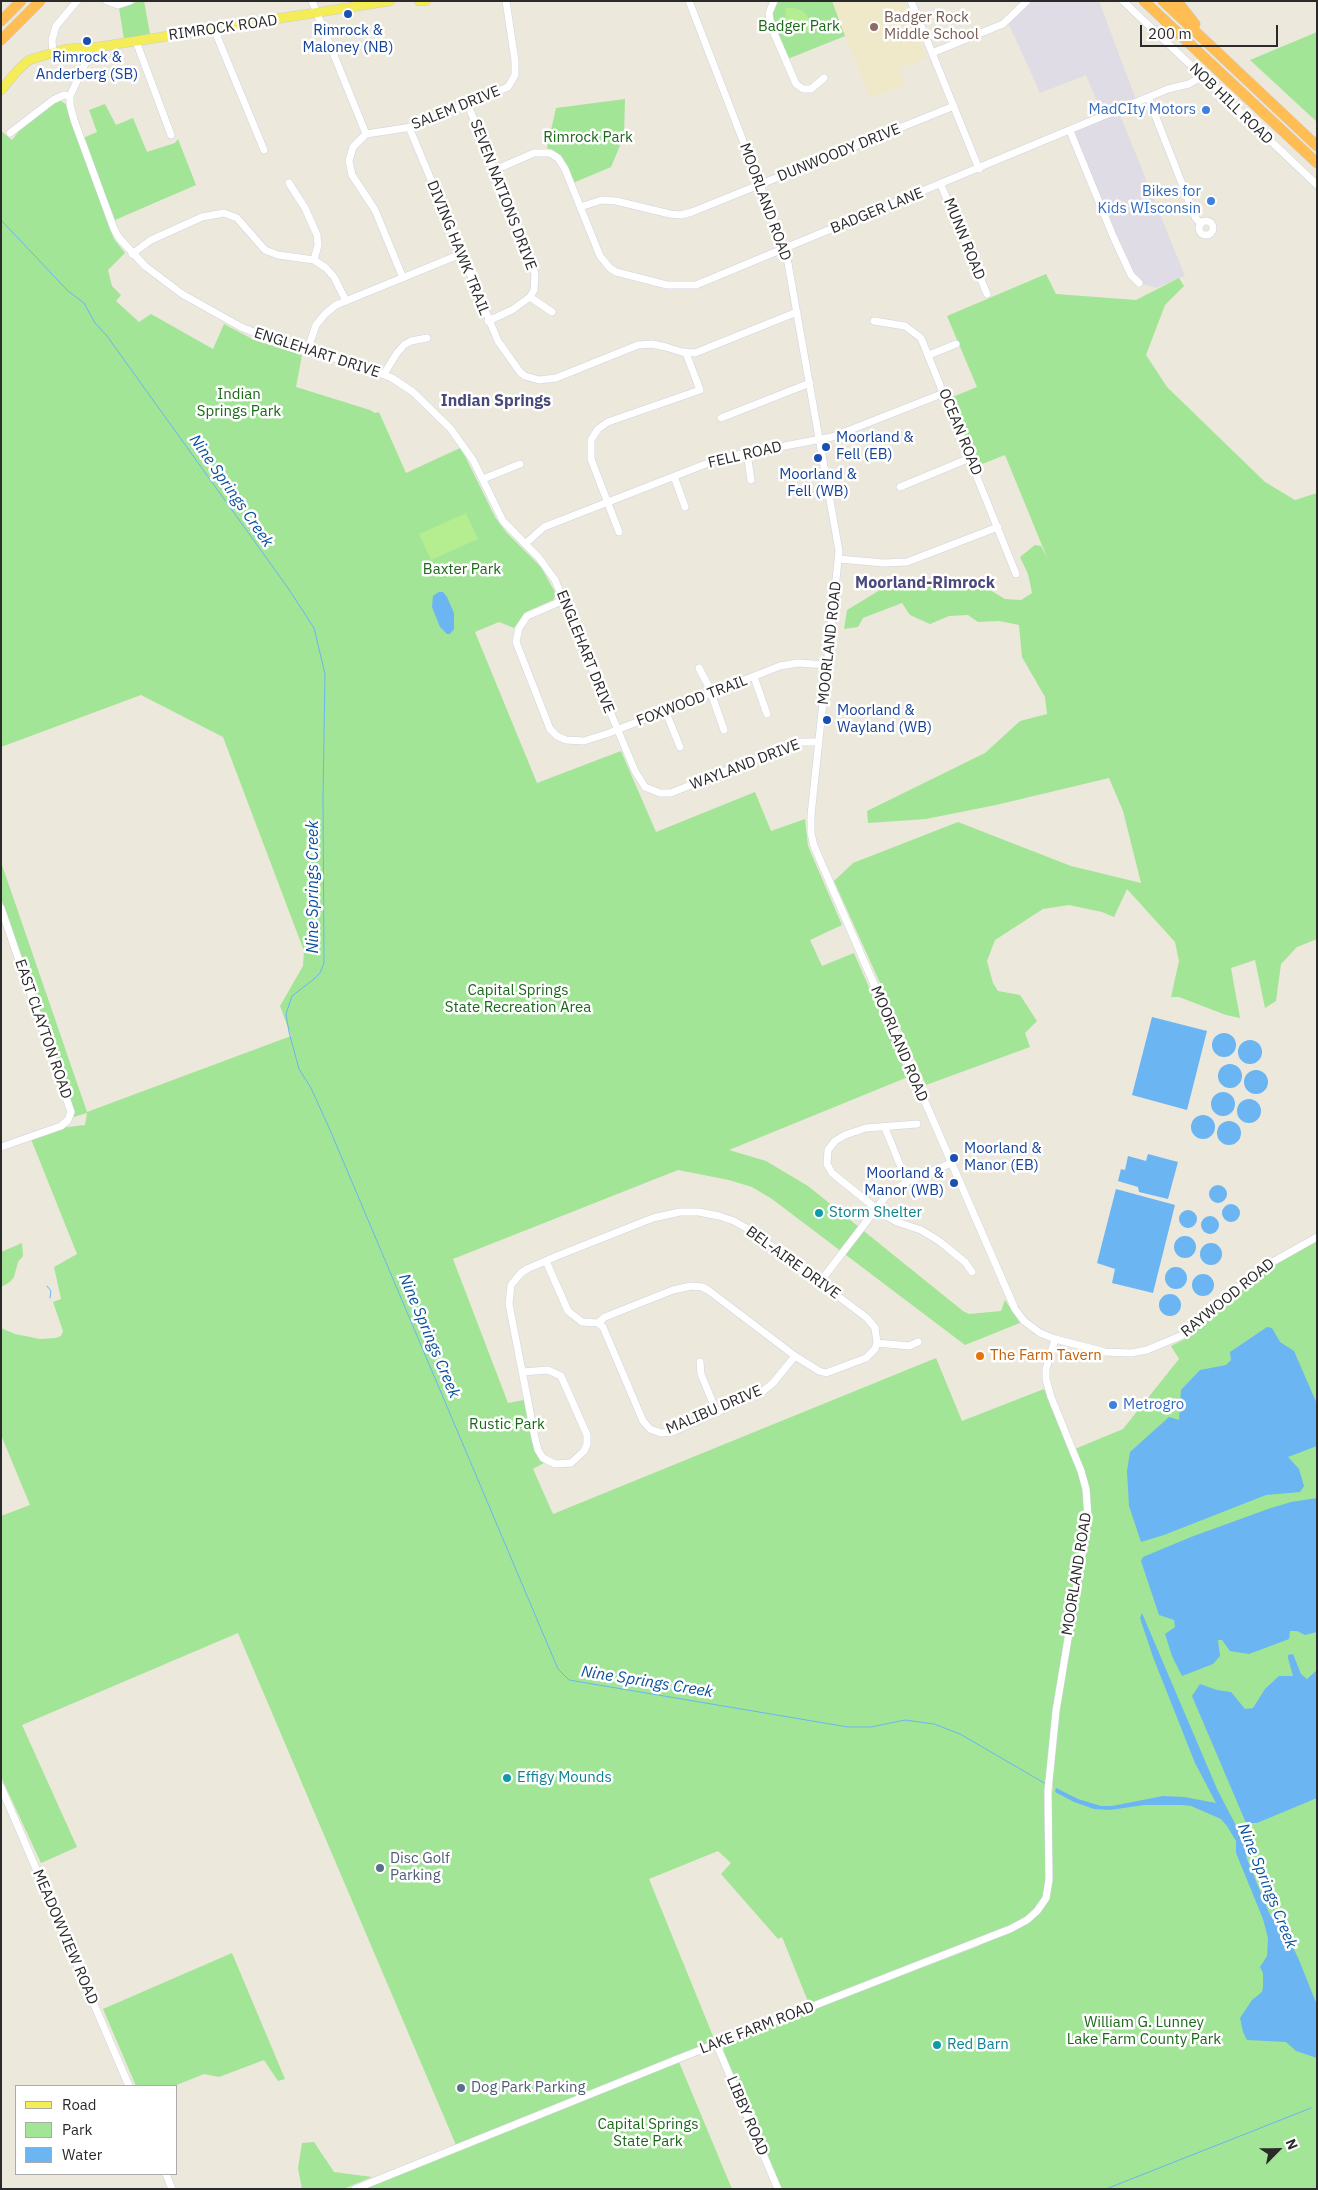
<!DOCTYPE html>
<style>
body{margin:0}
#map{position:relative;width:1318px;height:2190px;overflow:hidden;background:#ece8db;font-family:"IBM Plex Sans",sans-serif}
canvas{display:block}
.frame{position:absolute;inset:0;border:2px solid #2a2a2a;pointer-events:none}
.legend{position:absolute;left:15px;top:2085px;width:162px;height:90px;box-sizing:border-box;background:#fff;border:1px solid #aaa;margin:0;padding:6px 9px;list-style:none;font-size:15px;color:#2a2a2a}
.legend li{display:flex;align-items:center;gap:10px;height:25px}
.legend b{width:25px;border:1px solid #aaa}
.north{position:absolute;left:1253px;top:2125px;width:50px;height:50px;-webkit-text-stroke:4px #fff;paint-order:stroke;rotate:67deg;font-size:14px;font-weight:700;line-height:20px;text-align:center;color:#2a2a2a}
.north::after{content:'';display:block;margin:auto;width:18px;height:22px;background:#2a2a2a;clip-path:polygon(50% 0,100% 100%,50% 72%,0 100%)}
.scale{position:absolute;left:1140px;top:25px;width:138px;height:22px;box-sizing:border-box;border:2px solid #2a2a2a;border-top:0;padding-left:6px;font-size:15px;line-height:18px;white-space:nowrap;color:#2a2a2a;-webkit-text-stroke:4px #fff;paint-order:stroke}
</style>
<div id="map">
<canvas width="1318" height="2190"></canvas>
<div class="frame"></div>
<ul class="legend">
<li><b style="height:6px;background:#f5ed58"></b>Road</li>
<li><b style="height:14px;background:#a2e596"></b>Park</li>
<li><b style="height:14px;background:#6bb5f2"></b>Water</li>
</ul>
<div class="north">N</div>
<div class="scale">200 m</div>
</div>
<script>
const ctx = document.querySelector('canvas').getContext('2d');
ctx.lineJoin = 'round';
function fillPath(path, color) { ctx.fillStyle = color; ctx.fill(path, 'evenodd'); }
const toPath = rows => new Path2D(rows.map(r => 'M' + r).join(''));
function strokePath(path, color, width, dash) { ctx.strokeStyle = color; ctx.lineWidth = width; ctx.lineCap = dash ? 'butt' : 'round'; ctx.setLineDash(dash || []); ctx.stroke(path); }
function write(font, color, halo, rows, align = 'center') {
  ctx.font = font + ' "IBM Plex Sans",sans-serif'; ctx.lineWidth = 5; ctx.setLineDash([]); ctx.textBaseline = 'middle'; ctx.strokeStyle = halo; ctx.fillStyle = color; for (const [text, x, y, turn = 0] of rows) {
    ctx.save(); ctx.translate(x, y); ctx.rotate((+turn || 0) * Math.PI / 180); ctx.textAlign = isNaN(turn) ? turn : align; if (halo) ctx.strokeText(text, 0, 0); ctx.fillText(text, 0, 0); ctx.restore();
  }
}
fillPath(toPath([
 [1027,1,1099,1,1137,102,1118,110,1185,276,1156,288,1139,283,1131,275,1070,131,1102,114,1086,75,1040,93,1007,20]
]), '#e0dce5');
fillPath(toPath([
 [832,1,904,1,927,58,899,69,905,85,870,98]
]), '#efe9ca');
fillPath(toPath([
 [140,1,144,1,150,34,124,39,119,8],
 [774,1,832,1,845,36,785,60,771,26,770,9],
 [1317,32,1317,122,1250,60],
 [625,99,624,136,611,167,573,183,563,159,555,151,547,148,556,108],
 [57,101,61,101,67,105,107,221,114,239,125,253,108,270,112,286,121,295,116,301,139,322,151,314,213,349,224,324,254,340,302,355,296,387,370,410,375,413,379,412,406,473,460,448,466,458,495,517,506,532,541,567,556,594,553,600,526,612,514,628,499,622,475,632,537,783,621,751,656,832,755,792,771,831,805,819,808,846,842,925,810,940,822,966,854,953,908,1077,729,1150,766,1161,808,1186,963,1311,969,1314,1001,1311,1005,1300,1020,1323,965,1345,772,1199,752,1187,729,1180,678,1170,453,1259,508,1403,524,1400,533,1444,539,1458,544,1463,533,1469,553,1514,936,1358,962,1421,1044,1389,1070,1451,1123,1429,1179,1359,1171,1346,1187,1338,1201,1327,1256,1276,1285,1257,1317,1241,1317,2189,780,2189,727,2063,723,2052,724,2046,736,2038,976,1947,1031,1921,1045,1905,1051,1885,1050,1807,1053,1786,1045,1781,1044,1811,1046,1884,1041,1901,1031,1914,1012,1925,809,2004,782,1937,778,1939,721,1874,731,1863,718,1851,649,1879,715,2041,456,2145,238,1633,22,1725,77,1847,41,1863,1,1777,1,1516,30,1505,1,1435,1,1328,15,1334,40,1339,56,1338,61,1336,63,1331,53,1302,61,1299,54,1267,77,1254,31,1139,60,1128,85,1125,87,1113,74,1117,72,1105,1,898,1,862,87,1112,291,1036,280,1006,303,966,304,951,223,737,141,695,1,747,1,131,12,140,19,131],
 [105,104,116,125,133,118,147,152,175,143,178,139,196,185,115,220,83,138,97,132,89,110],
 [1046,274,1056,294,1136,300,1179,278,1184,286,1165,305,1146,355,1167,387,1265,482,1295,500,1317,493,1317,939,1297,947,1281,964,1276,1001,1265,1008,1255,960,1231,968,1240,1018,1226,1015,1179,997,1171,997,1179,961,1175,942,1127,889,1114,917,1102,912,1069,905,1043,909,995,940,987,961,993,983,998,991,1020,995,1037,1021,1025,1033,1030,1047,926,1085,834,881,853,863,958,822,1071,866,1141,883,1123,811,1109,778,996,805,926,819,868,823,867,811,985,753,1020,721,1047,714,1045,697,1022,657,1019,625,999,621,978,622,968,615,949,616,930,624,910,615,902,603,863,618,858,627,844,629,847,610,885,587,970,578,1005,599,1021,600,1032,593,1028,574,1020,557,1035,545,1041,546,1048,560,1005,455,977,466,950,398,977,387,947,316],
 [22,1243,23,1256,18,1262,14,1277,10,1282,1,1287,1,1252],
 [232,1953,285,2079,278,2081,264,2060,219,2077,204,2074,174,2086,136,2086,103,2009],
 [679,2062,732,2189,362,2189],
 [314,2142,334,2172,372,2177,343,2189,302,2189,298,2168,302,2143]
]), '#a2e596');
fillPath(toPath([
 [786,8,794,8,803,11,808,17,809,26,806,33,786,34,784,30],
 [466,513,478,539,431,560,419,534]
]), '#b5ed91');
fillPath(toPath([
 [439,592,443,592,447,597,454,613,454,629,450,634,447,634,440,627,432,607,433,596],
 [1152,1017,1207,1031,1187,1110,1132,1095],
 '1212 1045a12 12 0 1 1 24 0a12 12 0 1 1-24 0Z',
 '1238 1052a12 12 0 1 1 24 0a12 12 0 1 1-24 0Z',
 '1218 1076a12 12 0 1 1 24 0a12 12 0 1 1-24 0Z',
 '1244 1082a12 12 0 1 1 24 0a12 12 0 1 1-24 0Z',
 '1211 1104a12 12 0 1 1 24 0a12 12 0 1 1-24 0Z',
 '1237 1111a12 12 0 1 1 24 0a12 12 0 1 1-24 0Z',
 '1191 1127a12 12 0 1 1 24 0a12 12 0 1 1-24 0Z',
 '1217 1133a12 12 0 1 1 24 0a12 12 0 1 1-24 0Z',
 [1148,1154,1178,1162,1168,1199,1139,1192,1138,1187,1118,1181,1121,1169,1125,1170,1128,1156,1146,1161],
 '1209 1194a9 9 0 1 1 18 0a9 9 0 1 1-18 0Z',
 [1116,1189,1175,1205,1153,1293,1112,1283,1115,1269,1097,1263],
 '1222 1213a9 9 0 1 1 18 0a9 9 0 1 1-18 0Z',
 '1179 1219a9 9 0 1 1 18 0a9 9 0 1 1-18 0Z',
 '1201 1225a9 9 0 1 1 18 0a9 9 0 1 1-18 0Z',
 '1174 1247a11 11 0 1 1 22 0a11 11 0 1 1-22 0Z',
 '1200 1254a11 11 0 1 1 22 0a11 11 0 1 1-22 0Z',
 '1165 1278a11 11 0 1 1 22 0a11 11 0 1 1-22 0Z',
 '1192 1285a11 11 0 1 1 22 0a11 11 0 1 1-22 0Z',
 '1159 1305a11 11 0 1 1 22 0a11 11 0 1 1-22 0Z',
 [1267,1327,1272,1328,1280,1342,1294,1351,1317,1404,1317,1446,1288,1457,1299,1469,1304,1486,1300,1492,1266,1495,1164,1535,1141,1542,1129,1506,1127,1471,1130,1452,1169,1417,1179,1420,1181,1390,1200,1370,1226,1365,1231,1360,1230,1352],
 [1317,1498,1317,1632,1305,1635,1297,1631,1290,1631,1289,1639,1249,1654,1230,1651,1222,1640,1218,1640,1220,1656,1213,1664,1182,1676,1172,1656,1165,1634,1175,1627,1174,1620,1159,1615,1141,1561,1143,1557,1191,1537,1268,1509,1291,1502],
 [1142,1613,1217,1789,1243,1839,1247,1859,1270,1915,1275,1920,1274,1912,1262,1888,1261,1880,1299,1960,1317,2005,1317,2058,1296,2051,1286,2042,1247,2040,1243,2032,1240,2018,1252,2000,1262,1992,1263,1987,1263,1973,1260,1967,1267,1956,1268,1938,1263,1919,1236,1853,1236,1841,1227,1826,1221,1819,1191,1806,1181,1805,1144,1805,1110,1810,1094,1809,1074,1802,1055,1792,1056,1788,1078,1799,1101,1806,1112,1806,1163,1796,1184,1797,1216,1803,1195,1763,1153,1657,1140,1618],
 [1293,1654,1301,1674,1307,1679,1317,1670,1317,1798,1257,1823,1246,1823,1192,1696,1200,1684,1217,1690,1231,1692,1245,1709,1253,1708,1265,1689,1279,1676,1293,1676,1288,1658,1288,1655]
]), '#6bb5f2');
strokePath(toPath([
 [1,220,68,291,84,303,95,323,107,336,288,588,314,628,325,674,323,798,324,963,320,973,314,979,292,996,286,1014,289,1032,299,1069,311,1088,330,1130,558,1669,569,1680,848,1727,871,1727,905,1720,934,1724,960,1734,1046,1784],
 [47,1286,51,1291,50,1298],
 [1106,2189,1311,2108]
]), '#6bb5f2', 1);
const minor = toPath([
 [107,1,118,5,130,1],
 [312,1,366,134],
 [689,1,786,252,839,551,811,815,811,833,814,846,1015,1309,1024,1321,1040,1333,1055,1339,1105,1352,1131,1353,1147,1350,1185,1334,1260,1269,1317,1237],
 [774,1,769,13,771,26,796,84,803,89,811,89,824,78],
 [911,1,979,169],
 [1123,1,1317,185],
 [214,29,264,150],
 [136,41,171,135],
 [53,53,52,40,56,26,77,1],
 [932,53,1003,24,1027,1],
 [70,96,70,105,74,120,114,229,119,238,145,266,182,294,241,327,286,345,360,365,392,378,413,392,450,428,473,460,503,521,539,558,555,580,635,771,645,787,660,793,671,793,787,746,801,742,819,742],
 [1148,97,1195,217,1201,224],
 [468,105,528,253,535,274,534,290,530,297,512,310,488,321],
 [409,127,498,341,520,372,525,376,539,380,556,378,638,345,652,344,666,347,682,352,695,353,797,312],
 [1070,131,1113,236,1131,275,1139,283],
 [10,133,53,100,64,95,70,96,85,64,85,49],
 [495,170,534,153,550,153,558,158,565,169,600,256,610,268,616,272,667,285,696,285,1168,89,1189,84,1202,76],
 [289,183,305,208,317,235,318,245,314,260],
 [941,185,987,294],
 [580,207,602,200,616,201,670,214,681,215,692,212,954,106],
 '1199 228a7 7 0 1 1 14 0a7 7 0 1 1-14 0Z',
 [132,254,151,240,202,217,224,213,237,218,265,250,278,255,314,260,326,268,334,277,346,301],
 [403,278,375,210,352,175,349,161,353,147,366,134,412,127,508,87,515,75,515,61,506,1],
 [530,297,552,312],
 [874,321,905,326,921,338,1016,574],
 [307,351,316,325,325,314,336,305,461,254],
 [929,355,956,344],
 [384,374,397,353,404,345,411,341,427,338],
 [721,418,810,383],
 [747,453,751,480],
 [674,476,685,507],
 [483,479,520,464],
 [900,487,970,458],
 [619,532,591,459,591,440,598,429,608,422,700,390,686,353],
 [525,544,544,527,721,458,832,437,944,393],
 [839,559,884,563,907,562,998,527],
 [564,600,527,616,519,628,516,642,550,729,557,736,566,740,584,741,609,733,780,666,798,663,827,665],
 [699,668,709,687,724,730],
 [754,677,767,714],
 [665,710,680,747],
 [1,908,71,1112,68,1120,61,1126,1,1147],
 [917,1124,866,1128,845,1135,835,1141,828,1150,827,1164,832,1173,883,1214,897,1222,921,1230,939,1241,965,1262,972,1272],
 [885,1128,907,1182],
 [820,1282,886,1196,907,1182,951,1163],
 [598,1323,603,1327,643,1421,650,1429,661,1433,672,1432,762,1392,773,1383,795,1356],
 [877,1343,909,1346,918,1342],
 [700,1362,701,1374,717,1413],
 [522,1372,548,1370,561,1376,587,1435,587,1444,584,1451,571,1463,555,1464,543,1458,538,1450,535,1438,509,1304,511,1285,521,1273,527,1269,557,1256,653,1218,680,1212,699,1212,719,1216,734,1221,753,1232,867,1318,875,1328,877,1343,875,1349,866,1358,826,1373,819,1371,795,1356,708,1290,702,1287,691,1286,673,1290,605,1317,598,1323,582,1322,568,1311,546,1261],
 [1,1787,129,2086],
 [716,2043,778,2189],
 [166,2174,172,2189],
 [355,2189,680,2058,1010,1929,1027,1920,1037,1911,1046,1898,1049,1880,1048,1791,1056,1711,1088,1518,1086,1489,1081,1471,1051,1397,1046,1379,1046,1369,1055,1339]
]);
const major = toPath([
 [419,1,426,1],
 [57,54,67,55,79,53,85,49],
 [1,90,17,71,29,60,66,49,98,47,390,1]
]);
const highway = toPath([
 [1144,1,1317,163],
 [1163,1,1317,146],
 [1177,1,1195,24],
 [1,21,21,1],
 [1,40,40,1]
]);
strokePath(minor, '#d0d1e3', 8);
strokePath(major, '#ccc', 10);
strokePath(highway, '#ccc', 11);
strokePath(minor, '#fff', 7);
strokePath(major, '#f5ed58', 9);
strokePath(highway, '#ffbd54', 10);
for (const [x, y, r, color] of [
 [348,14,5,"#1a4fb4"],
 [874,27,5,"#8d6e63"],
 [87,41,5,"#1a4fb4"],
 [1206,110,5,"#3f7fe0"],
 [1211,201,5,"#3f7fe0"],
 [826,447,5,"#1a4fb4"],
 [818,458,5,"#1a4fb4"],
 [827,720,5,"#1a4fb4"],
 [954,1158,5,"#1a4fb4"],
 [954,1183,5,"#1a4fb4"],
 [819,1213,5,"#0f9aa8"],
 [980,1356,5,"#e8710a"],
 [1113,1405,5,"#3f7fe0"],
 [507,1778,5,"#0f9aa8"],
 [380,1868,5,"#5c6f8a"],
 [937,2045,5,"#0f9aa8"],
 [461,2088,5,"#5c6f8a"]
]) { const dot = new Path2D(); dot.arc(x, y, r, 0, 2 * Math.PI); ctx.fillStyle = color; ctx.fill(dot); strokePath(dot, '#fff', 2); }
write('15px', '#785e54', '#fff', [
 ["Badger Rock",884,18],
 ["Middle School",884,35]
], 'left');
write('15px', '#1a6918', '#fff', [
 ["Badger Park",799,27],
 ["Rimrock Park",588,138],
 ["Indian",239,395],
 ["Springs Park",239,412],
 ["Baxter Park",462,570],
 ["Capital Springs",518,991],
 ["State Recreation Area",518,1008],
 ["Rustic Park",507,1425],
 ["William G. Lunney",1144,2023],
 ["Lake Farm County Park",1144,2040],
 ["Capital Springs",648,2125],
 ["State Park",648,2142]
]);
write('15px', '#2a2a2a', '#fff', [
 ["RIMROCK ROAD",223,28,-8],
 ["NOB HILL ROAD",1231,104,44],
 ["SALEM DRIVE",456,108,-22],
 ["DUNWOODY DRIVE",839,153,-22],
 ["SEVEN NATIONS DRIVE",503,195,69],
 ["MOORLAND ROAD",765,202,70],
 ["BADGER LANE",877,211,-22],
 ["MUNN ROAD",964,239,68],
 ["DIVING HAWK TRAIL",458,248,68],
 ["ENGLEHART DRIVE",317,353,18],
 ["OCEAN ROAD",960,432,68],
 ["FELL ROAD",745,455,-13],
 ["MOORLAND ROAD",830,643,-84],
 ["ENGLEHART DRIVE",585,652,68],
 ["FOXWOOD TRAIL",692,701,-21],
 ["WAYLAND DRIVE",745,765,-21],
 ["EAST CLAYTON ROAD",43,1029,71],
 ["MOORLAND ROAD",899,1044,67],
 ["BEL-AIRE DRIVE",793,1263,36],
 ["RAYWOOD ROAD",1228,1298,-39],
 ["MALIBU DRIVE",714,1410,-23],
 ["MOORLAND ROAD",1077,1574,-81],
 ["MEADOWVIEW ROAD",65,1937,67],
 ["LAKE FARM ROAD",757,2028,-21],
 ["LIBBY ROAD",747,2116,67]
]);
write('15px', '#164399', '#fff', [
 ["Rimrock &",348,31],
 ["Maloney (NB)",348,48],
 ["Rimrock &",87,58],
 ["Anderberg (SB)",87,75],
 ["Moorland &",836,438,"left"],
 ["Fell (EB)",836,455,"left"],
 ["Moorland &",818,475],
 ["Fell (WB)",818,492],
 ["Moorland &",837,711,"left"],
 ["Wayland (WB)",837,728,"left"],
 ["Moorland &",964,1149,"left"],
 ["Manor (EB)",964,1166,"left"],
 ["Moorland &",944,1174,"right"],
 ["Manor (WB)",944,1191,"right"]
]);
write('15px', '#366cbe', '#fff', [
 ["MadCIty Motors",1196,110],
 ["Bikes for",1201,192],
 ["Kids WIsconsin",1201,209],
 ["Metrogro",1123,1405,"left"]
], 'right');
write('15px', '#0d838f', '#fff', [
 ["Storm Shelter",829,1213],
 ["Effigy Mounds",517,1778],
 ["Red Barn",947,2045]
], 'left');
write('15px', '#c56008', '#fff', [
 ["The Farm Tavern",990,1356]
], 'left');
write('15px', '#4e5e75', '#fff', [
 ["Disc Golf",390,1859],
 ["Parking",390,1876],
 ["Dog Park Parking",471,2088]
], 'left');
write('bold 16px', '#49497c', '#fff', [
 ["Indian Springs",496,401],
 ["Moorland-Rimrock",925,583]
]);
write('italic 16px', '#09509e', '#fff', [
 ["Nine Springs Creek",231,491,55],
 ["Nine Springs Creek",313,887,-90],
 ["Nine Springs Creek",429,1336,67],
 ["Nine Springs Creek",647,1682,9],
 ["Nine Springs Creek",1267,1886,68]
]);
</script>
